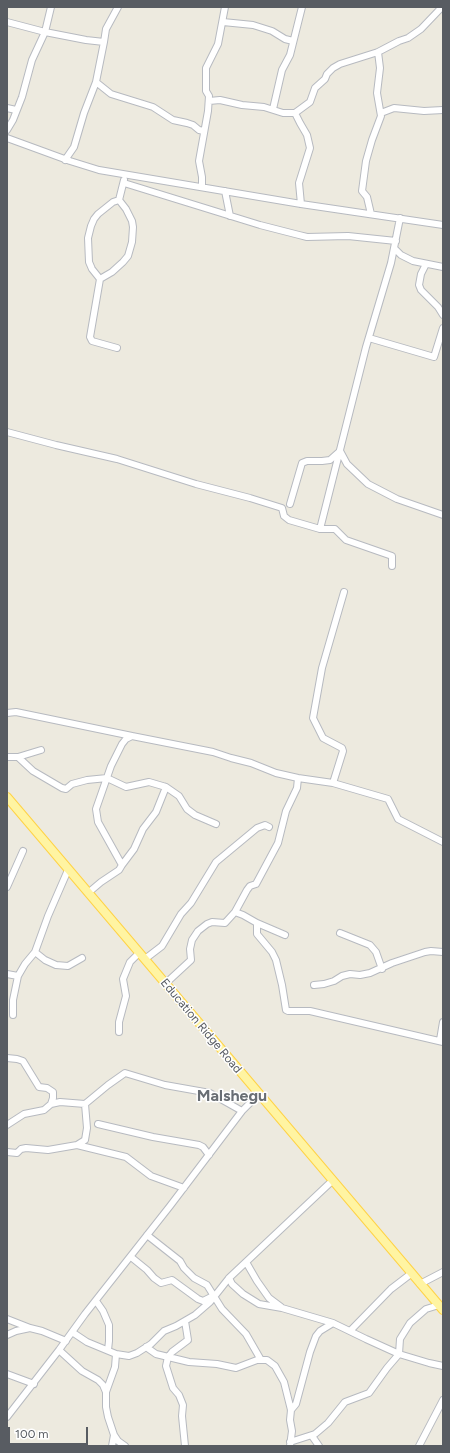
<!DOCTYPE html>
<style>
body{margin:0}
#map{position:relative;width:450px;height:1453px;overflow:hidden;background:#edeadf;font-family:Figtree,sans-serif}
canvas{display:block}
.frame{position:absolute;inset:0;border:8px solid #585c62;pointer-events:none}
.scale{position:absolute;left:8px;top:1427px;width:80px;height:18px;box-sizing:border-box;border:2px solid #585c62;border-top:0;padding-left:5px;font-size:12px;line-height:14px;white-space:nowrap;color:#585c62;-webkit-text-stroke:3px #fff;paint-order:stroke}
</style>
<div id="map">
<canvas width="450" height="1453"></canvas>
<div class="frame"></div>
<div class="scale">100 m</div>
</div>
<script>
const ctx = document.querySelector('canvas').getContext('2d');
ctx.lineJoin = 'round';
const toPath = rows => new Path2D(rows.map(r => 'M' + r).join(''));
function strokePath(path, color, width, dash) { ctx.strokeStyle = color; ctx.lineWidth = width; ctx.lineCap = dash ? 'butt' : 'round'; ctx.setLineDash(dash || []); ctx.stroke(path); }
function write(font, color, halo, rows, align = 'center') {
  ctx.font = font + ' Figtree,sans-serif'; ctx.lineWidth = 3; ctx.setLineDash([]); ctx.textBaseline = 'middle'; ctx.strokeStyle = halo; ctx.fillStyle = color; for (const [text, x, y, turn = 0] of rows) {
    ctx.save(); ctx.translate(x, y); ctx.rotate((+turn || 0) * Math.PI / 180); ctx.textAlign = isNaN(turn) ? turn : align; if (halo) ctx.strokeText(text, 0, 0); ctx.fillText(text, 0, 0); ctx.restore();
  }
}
const minor = toPath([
 [7,22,45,32,86,40,104,42,106,29,118,7],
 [223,22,253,25,272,31,285,39,293,41],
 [104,42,96,82,111,94,153,107,173,120,187,123,193,125,199,130,204,131],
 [209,101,220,100,242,105,264,107,283,113,295,113,310,102,315,88,325,79,327,74,333,68,340,64,378,52,399,41,408,38,421,29,442,7],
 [7,108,16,110],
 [273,109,282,70,290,55,302,7],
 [295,113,300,123,307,135,310,148,299,183,301,204],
 [381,113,394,108,424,111,443,110],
 [7,130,13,120,22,97,32,60,45,32,51,7],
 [7,138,70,161,99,170,301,204,443,225],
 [65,160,74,147,84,113,96,82],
 [124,183,260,225,299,235,307,237,348,236,396,241],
 [202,187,202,177,199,161,208,111,209,96,206,91,206,68,218,44,225,7],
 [225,191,230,216],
 [119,200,124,180],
 [371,214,367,197,362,191,366,161,372,140,381,116,377,93,380,68,378,52],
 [395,249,401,255,413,261,443,267],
 [426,264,421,274,419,285,421,290,438,307,443,315],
 [100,279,92,269,89,262,88,238,91,226,94,219,98,214,113,202,119,200],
 [369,338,434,357,443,328],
 [117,348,92,341,90,337,100,279,112,272,123,262,128,256,132,242,133,227,132,221,126,209,119,200],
 [7,432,56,445,117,459,196,484,250,498,282,508,284,516,289,520,320,529,335,529,346,540,392,556,392,566],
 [340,451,347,464,368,484,397,499,443,515],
 [290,504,302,463,307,461,322,461,330,460,339,452],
 [320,529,366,347,391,263,400,218],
 [7,713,16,712,132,736],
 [7,757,18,757,33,771,62,788,66,789,72,784,87,780,107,778,126,787,149,782,166,787,179,796,187,809,195,815,216,824],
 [18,757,41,750],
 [333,783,343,751,342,748,323,738,313,718,322,668,344,592],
 [122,865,134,849,143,829,156,812,166,787],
 [7,887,23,851],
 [88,893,101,882,119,870,122,865,98,822,96,809,111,766,122,744,126,739,132,736,213,752,231,758,251,763,276,773,298,778,333,783,388,799,398,819,443,842],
 [235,912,243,915,257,923,257,934,272,952,276,960,282,985,286,1010,288,1011,310,1011,443,1042],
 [257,923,285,935],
 [340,933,370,945,376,952,382,969],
 [35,952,45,960,56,965,68,966,82,958],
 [145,959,162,946,181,914,191,903,216,862,257,828,265,825,269,827],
 [7,974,18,976],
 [165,984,191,960,190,949,192,940,198,931,207,924,212,922,225,923,235,912,247,890,250,886,256,884,278,843,286,811,297,788,298,778],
 [314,985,324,984,334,981,342,976,350,974,360,975,370,973,392,963,425,952,431,951,443,952],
 [13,1015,13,1000,18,976,25,964,35,952,48,916,68,870],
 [119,1032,119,1022,126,996,123,979,130,962,139,953],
 [440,1040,443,1022],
 [7,1058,17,1059,23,1061,39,1087,47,1088,53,1092,53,1098,51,1104],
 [98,1124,153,1137,199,1145,203,1147,209,1155],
 [7,1125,24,1114,44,1110,51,1104,60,1102,85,1104,108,1085,125,1073,165,1085,210,1093,242,1111],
 [77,1145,85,1140,87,1128,85,1104],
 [7,1152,17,1153,21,1149,26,1148,48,1150,77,1145,126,1157,151,1176,184,1188],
 [147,1235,180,1261,184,1268,194,1278,207,1285,222,1309,246,1334,261,1360,267,1360,275,1366,284,1382,291,1410,290,1420,292,1431,290,1446],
 [131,1257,147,1270,154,1278,161,1283,172,1280,198,1299,203,1301,213,1296],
 [246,1262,257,1281,269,1298,281,1307],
 [229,1278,232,1284,243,1294,259,1304,282,1308,333,1323],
 [420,1284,443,1272],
 [96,1301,103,1311,109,1325,109,1341,108,1350],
 [7,1319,30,1328,42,1331,66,1341],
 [185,1321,188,1340,172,1352,168,1357,166,1366,173,1388,179,1395,183,1405,182,1416,185,1446],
 [350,1331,391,1289,412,1273],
 [72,1332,87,1342,116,1354,129,1356,137,1353,151,1344,164,1331,176,1326,195,1315,210,1302,229,1278,332,1181],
 [7,1335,16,1331,30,1328],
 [146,1347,156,1354,189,1362,217,1364,236,1368,257,1360,261,1360],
 [59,1350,82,1371,98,1380,103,1385,106,1392,106,1407,108,1417,114,1435,112,1446],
 [7,1374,34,1384],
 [106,1392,115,1367,116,1354],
 [291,1410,296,1404,310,1352,316,1336,320,1331,333,1323,366,1339,399,1354,429,1363,443,1366],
 [7,1417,59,1350,85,1314,170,1206,242,1111,259,1094],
 [114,1435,118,1441,125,1446],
 [312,1436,319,1446],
 [290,1442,315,1434,328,1423,345,1402,369,1393,387,1368,399,1354,400,1339,410,1323,426,1309,439,1305],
 [419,1446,443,1400]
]);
const major = toPath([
 [7,797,443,1310]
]);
strokePath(minor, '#b7bac0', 8);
strokePath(major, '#ffd346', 10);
strokePath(minor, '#fff', 6);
strokePath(major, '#fff4a2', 8);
write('12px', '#585c62', '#fff', [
 ["Education Ridge Road",201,1026,50]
]);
write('bold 16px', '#696e74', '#fff', [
 ["Malshegu",232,1096]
]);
</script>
